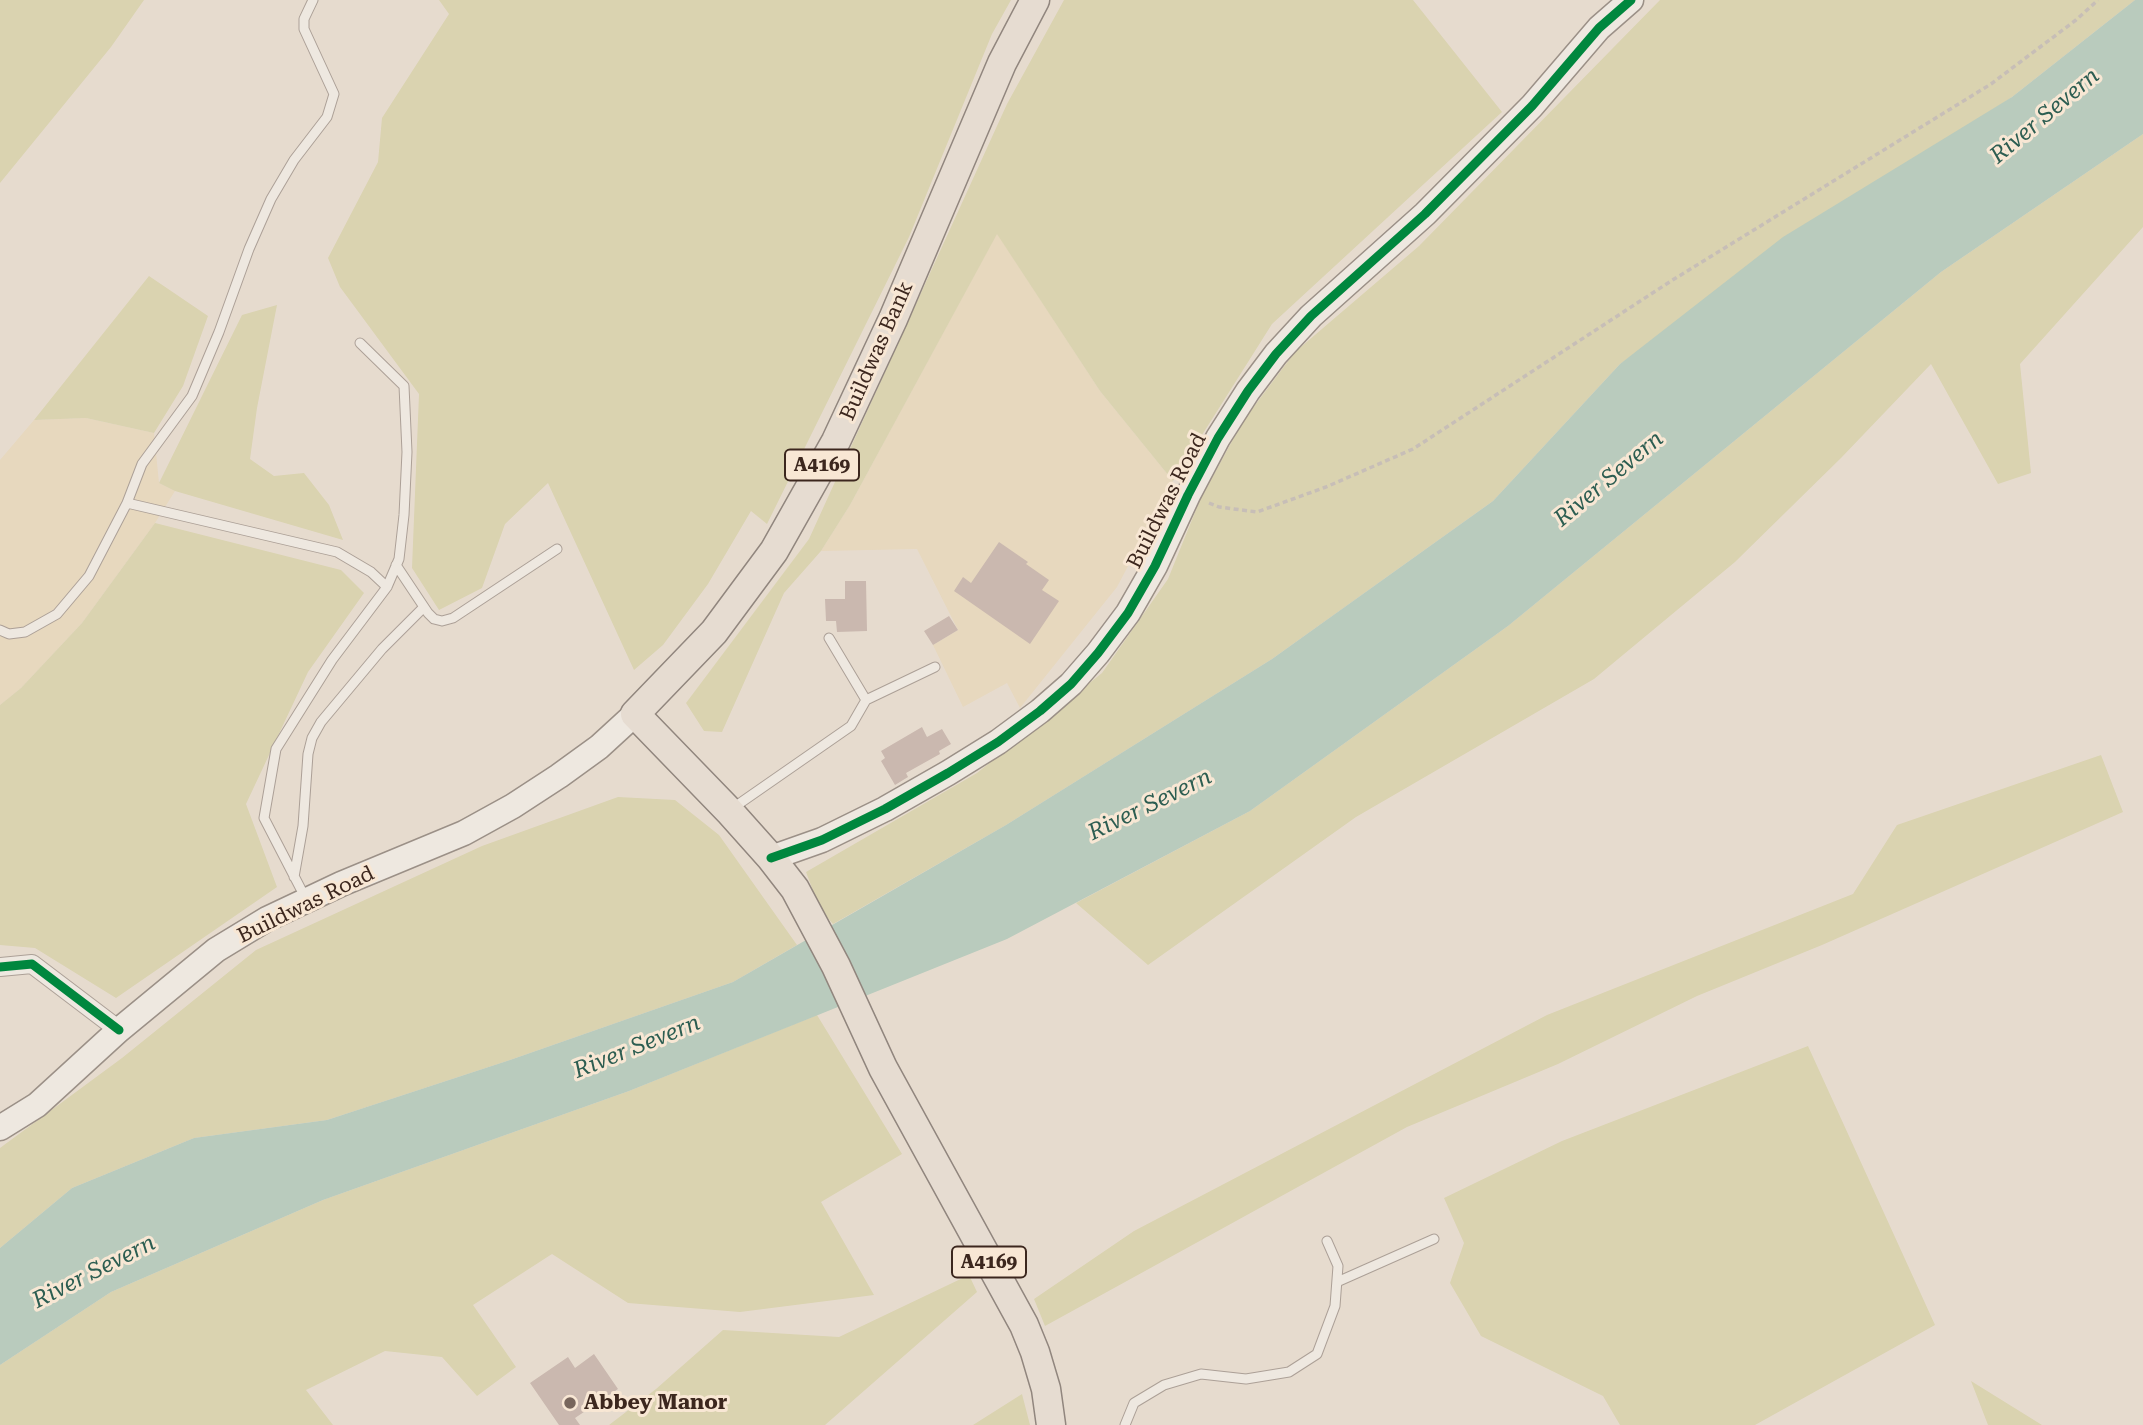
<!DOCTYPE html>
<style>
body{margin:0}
canvas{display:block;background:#e6dbce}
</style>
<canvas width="2143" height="1425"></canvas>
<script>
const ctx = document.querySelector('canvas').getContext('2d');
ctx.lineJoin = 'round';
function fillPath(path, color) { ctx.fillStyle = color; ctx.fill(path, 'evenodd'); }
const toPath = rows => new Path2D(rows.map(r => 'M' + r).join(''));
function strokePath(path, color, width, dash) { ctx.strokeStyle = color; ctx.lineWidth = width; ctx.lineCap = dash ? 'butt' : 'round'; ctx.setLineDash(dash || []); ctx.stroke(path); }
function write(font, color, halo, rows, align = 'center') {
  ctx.font = font + ' "Roboto Serif",serif'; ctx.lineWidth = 6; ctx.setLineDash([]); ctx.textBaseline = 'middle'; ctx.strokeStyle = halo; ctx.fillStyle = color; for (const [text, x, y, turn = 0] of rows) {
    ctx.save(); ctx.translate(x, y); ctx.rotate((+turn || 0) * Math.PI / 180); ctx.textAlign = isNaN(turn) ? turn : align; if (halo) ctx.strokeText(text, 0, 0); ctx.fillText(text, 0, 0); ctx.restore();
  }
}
fillPath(toPath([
 [997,233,1100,391,1173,481,1117,587,1020,708,1007,683,963,707,933,645,958,630,917,549,821,551,850,505],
 [86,418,154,433,159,483,175,491,155,523,82,623,21,688,0,705,0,460,34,420]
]), '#e7d8be');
fillPath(toPath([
 [0,0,144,0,111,47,0,183],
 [439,0,1011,0,992,34,909,237,767,524,751,511,708,584,663,645,634,670,548,483,505,524,482,588,439,610,412,568,419,394,340,287,328,258,378,162,382,118,449,14],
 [1064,0,1413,0,1502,112,1272,324,1173,481,1100,391,997,234,850,505,821,551,784,593,722,732,704,731,686,703,809,539,1007,104],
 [1660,0,2135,0,2012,97,1620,364,1493,501,1272,659,1006,825,833,924,820,909,806,872,977,773,1102,673,1168,579,1200,500,1243,421,1295,352,1419,246],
 [2143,134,2143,227,2020,364,2031,473,1998,484,1931,364,1841,458,1735,562,1594,679,1356,817,1148,965,1076,903,1250,811,1508,626,1941,272],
 [149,276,208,316,183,386,154,433,86,418,34,420],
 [277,305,257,408,250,459,274,476,304,473,329,505,343,540,175,491,159,483,242,315],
 [155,523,341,570,364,593,308,672,246,804,277,887,116,998,35,948,0,945,0,705,21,688,82,623],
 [2101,755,2123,812,1822,945,1697,996,1558,1064,1407,1127,1045,1326,1034,1299,1134,1231,1547,1015,1853,894,1897,825],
 [618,797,675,800,719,835,797,945,733,982,510,1060,327,1120,194,1138,72,1188,0,1248,0,1148,122,1058,256,950,482,846],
 [817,1015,902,1154,821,1202,874,1295,740,1312,628,1303,552,1254,473,1305,516,1367,477,1396,442,1357,385,1351,306,1390,333,1425,0,1425,0,1365,111,1292,323,1200,629,1091],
 [1808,1046,1935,1325,1755,1425,1620,1425,1603,1396,1481,1336,1450,1283,1464,1243,1444,1198,1562,1141],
 [969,1275,977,1292,825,1425,609,1425,656,1389,723,1330,839,1337],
 [1971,1381,2042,1425,1988,1425],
 [1022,1394,1030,1425,973,1425]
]), '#dad3b0');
fillPath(toPath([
 [2135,0,2143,0,2143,134,1941,272,1508,626,1250,811,1007,939,629,1091,323,1200,111,1292,0,1365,0,1248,72,1188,194,1138,327,1120,510,1060,733,982,1006,825,1272,659,1493,501,1620,364,1783,237,2012,97]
]), '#b9cbbd');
fillPath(toPath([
 [999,542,1028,562,1026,564,1049,580,1042,590,1059,601,1030,644,954,591,963,577,971,583],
 [845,581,866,581,867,631,837,632,836,621,826,621,825,599,845,599],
 [949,616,958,630,933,645,924,631],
 [922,727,927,737,942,729,951,744,939,751,940,754,906,773,908,777,895,785,881,761,885,758,881,751],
 [594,1354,618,1389,575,1418,580,1425,559,1425,530,1383,568,1357,575,1368]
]), '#cab8af');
const lane = toPath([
 [360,343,404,386,407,452,404,515,399,559,387,587],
 [396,565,428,613,434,619,442,621,453,618,557,549],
 [0,630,9,634,25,632,57,614,89,576,127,503],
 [866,700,935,667],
 [733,808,851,726,866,700,829,638],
 [294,877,303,826,308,754,312,738,321,722,382,649,424,607],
 [306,899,264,818,276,749,332,660,387,587,371,572,337,552,127,503,142,464,192,396,219,332,249,249,271,199,294,160,327,117,334,94,304,29,304,19,313,0],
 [1337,1282,1434,1239],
 [1125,1425,1134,1403,1164,1385,1201,1374,1246,1379,1289,1372,1317,1354,1335,1306,1338,1266,1327,1241]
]);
const street = toPath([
 [0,967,32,964,119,1030]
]);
const secondary = toPath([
 [771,858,822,840,885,809,948,773,998,742,1040,711,1071,684,1098,653,1128,613,1155,566,1188,495,1218,438,1248,391,1276,354,1311,316,1425,214,1532,106,1599,28,1631,0],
 [0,1128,37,1105,119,1030,216,950,267,919,341,884,464,833,513,806,559,776,599,747,635,714]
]);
const primary = toPath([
 [1035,0,1002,63,893,319,836,441,774,551,714,632,635,714,729,811,771,858,795,889,836,966,883,1068,1024,1325,1035,1352,1046,1389,1051,1425]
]);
strokePath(lane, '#aca097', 11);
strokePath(street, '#aca097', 20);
strokePath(secondary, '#9b9087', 27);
strokePath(primary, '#91867e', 31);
strokePath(toPath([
 [1209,503,1219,507,1257,512,1326,487,1413,449,1671,281,1991,84,2076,20,2098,0]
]), '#c7beb7', 3.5, [5, 3.5]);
strokePath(lane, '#eee8e0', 9);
strokePath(street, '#eee8e0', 18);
strokePath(secondary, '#eee8e0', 24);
strokePath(primary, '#e6dcd1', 28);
strokePath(toPath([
 [771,858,822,840,885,809,948,773,998,742,1040,711,1071,684,1098,653,1128,613,1155,566,1188,495,1218,438,1248,391,1276,354,1311,316,1425,214,1532,106,1599,28,1631,0],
 [0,967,32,964,119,1030]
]), '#00873e', 9);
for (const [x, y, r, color] of [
 [570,1403,7,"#78665c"]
]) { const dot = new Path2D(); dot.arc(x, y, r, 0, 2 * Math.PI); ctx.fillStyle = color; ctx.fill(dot); strokePath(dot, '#f8e7d4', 2.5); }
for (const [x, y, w] of [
 [822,465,74],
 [989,1262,74]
]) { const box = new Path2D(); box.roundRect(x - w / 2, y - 15.5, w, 31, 5); ctx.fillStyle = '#f8e7d4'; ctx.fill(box); strokePath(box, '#3c271e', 2); }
write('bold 19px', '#3c271e', null, [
 ["A4169",822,465],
 ["A4169",989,1262]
]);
write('21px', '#3c271e', '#f8e7d4', [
 ["Buildwas Bank",877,351,-66],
 ["Buildwas Road",1167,501,-63],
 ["Buildwas Road",306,905,-26]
]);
write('bold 21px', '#3c271e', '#f8e7d4', [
 ["Abbey Manor",584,1403]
], 'left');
write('italic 23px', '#2c5d51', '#f8e7d4', [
 ["River Severn",2045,116,-40],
 ["River Severn",1609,479,-40],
 ["River Severn",1150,805,-26],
 ["River Severn",637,1047,-22],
 ["River Severn",94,1272,-27]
]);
</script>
